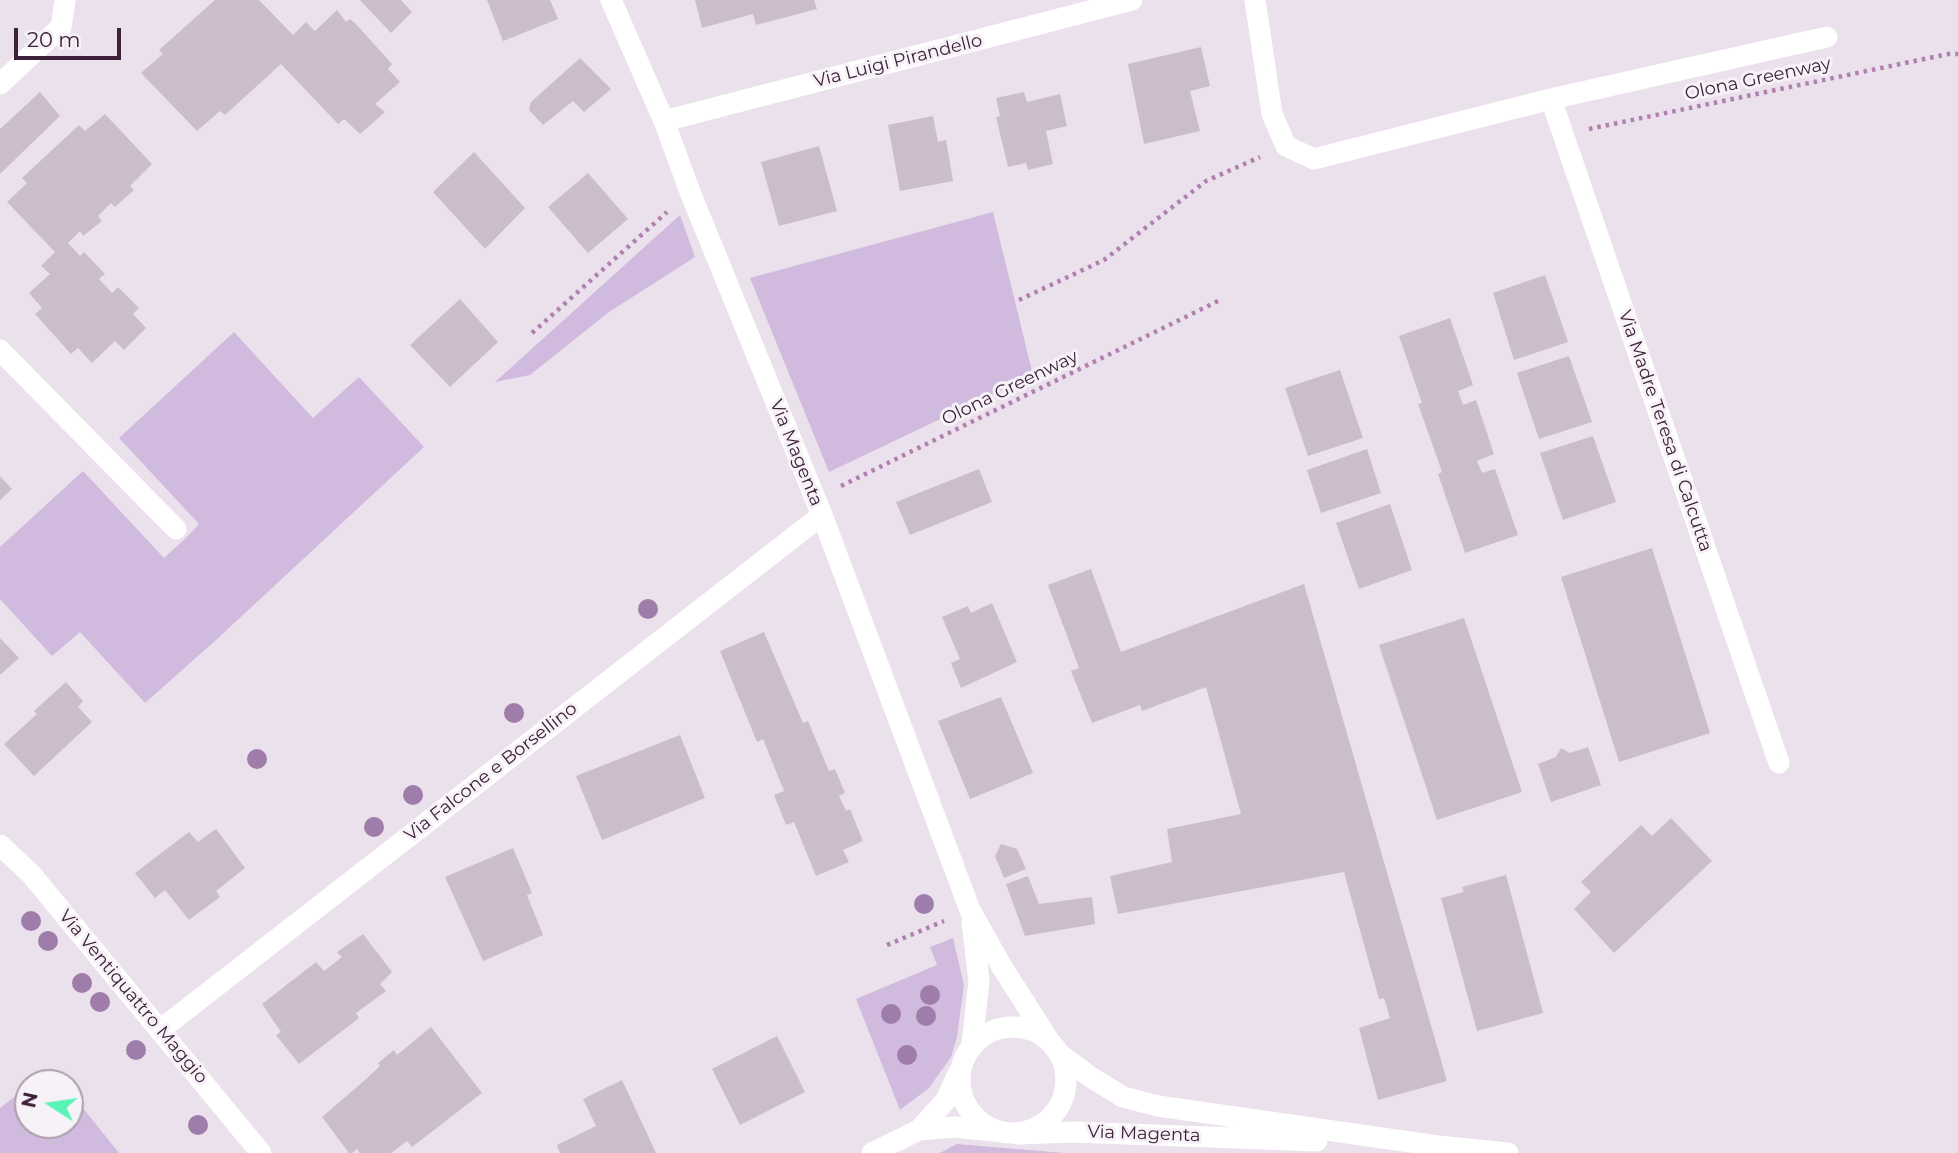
<!DOCTYPE html>
<style>
body{margin:0}
#map{position:relative;width:1958px;height:1153px;overflow:hidden;background:#ebe1ec;font-family:Montserrat,sans-serif}
canvas{display:block}
.north{position:absolute;left:14px;top:1069px;width:70px;height:70px;box-sizing:border-box;background:#f7f2f8;border:2px solid #ad9eac;border-radius:50%;rotate:282deg;font-size:19px;font-weight:700;line-height:28px;text-align:center;color:#3d213a}
.north::after{content:'';display:block;margin:auto;width:24px;height:32px;background:#58f3b5;clip-path:polygon(50% 0,100% 100%,50% 72%,0 100%)}
.scale{position:absolute;left:14px;top:28px;width:107px;height:32px;box-sizing:border-box;border:4px solid #3d213a;border-top:0;padding-left:9px;font-size:21px;line-height:24px;white-space:nowrap;color:#3d213a;-webkit-text-stroke:5px #f7f2f8;paint-order:stroke}
</style>
<div id="map">
<canvas width="1958" height="1153"></canvas>
<div class="north">N</div>
<div class="scale">20 m</div>
</div>
<script>
const ctx = document.querySelector('canvas').getContext('2d');
ctx.lineJoin = 'round';
function fillPath(path, color) { ctx.fillStyle = color; ctx.fill(path, 'evenodd'); }
const toPath = rows => new Path2D(rows.map(r => 'M' + r).join(''));
function strokePath(path, color, width, dash) { ctx.strokeStyle = color; ctx.lineWidth = width; ctx.lineCap = dash ? 'butt' : 'round'; ctx.setLineDash(dash || []); ctx.stroke(path); }
function write(font, color, halo, rows, align = 'center') {
  ctx.font = font + ' Montserrat,sans-serif'; ctx.lineWidth = 6; ctx.setLineDash([]); ctx.textBaseline = 'middle'; ctx.strokeStyle = halo; ctx.fillStyle = color; for (const [text, x, y, turn = 0] of rows) {
    ctx.save(); ctx.translate(x, y); ctx.rotate((+turn || 0) * Math.PI / 180); ctx.textAlign = isNaN(turn) ? turn : align; if (halo) ctx.strokeText(text, 0, 0); ctx.fillText(text, 0, 0); ctx.restore();
  }
}
fillPath(toPath([
 [993,212,1033,375,829,472,750,278],
 [680,215,695,257,609,312,530,375,495,382],
 [234,332,313,418,359,377,424,447,216,640,145,703,80,632,52,656,0,599,0,547,83,471,164,558,187,537,199,524,119,438],
 [953,938,964,985,957,1037,951,1057,929,1088,900,1110,856,999,937,965,930,947],
 [51,1068,63,1083,31,1083],
 [28,1086,28,1125,70,1125,70,1092,119,1153,0,1153,0,1108],
 [957,1144,1064,1153,940,1153]
]), '#d0badd');
fillPath(toPath([
 [215,0,259,0,293,35,306,22,315,31,337,10,346,22,350,19,355,23,392,64,388,69,400,82,375,104,385,112,360,134,344,119,338,124,281,64,225,115,220,111,197,131,141,73,163,54,159,50],
 [360,0,401,0,412,12,391,33],
 [487,0,550,0,558,19,503,41],
 [695,0,814,0,817,9,756,25,753,14,702,28],
 [1201,47,1210,86,1190,91,1200,131,1144,144,1128,64],
 [580,58,611,89,584,112,573,101,543,125,529,110,531,102],
 [40,92,60,116,0,174,0,129],
 [1024,92,1027,102,1060,94,1067,126,1046,131,1053,164,1028,170,1026,163,1008,167,996,117,1000,116,996,98],
 [105,114,152,164,130,186,134,190,115,207,111,203,98,216,102,221,83,236,80,231,68,243,80,256,84,252,105,274,99,279,112,293,118,287,139,308,133,314,146,328,124,350,115,341,92,363,78,348,71,354,35,314,42,308,29,293,50,274,41,266,55,252,7,202,27,183,22,178,79,125,85,131],
 [933,116,938,142,946,140,953,181,900,191,888,125],
 [819,146,837,211,779,226,761,162],
 [474,152,525,208,485,249,433,192],
 [588,173,628,219,588,253,548,207],
 [1545,275,1568,342,1514,360,1493,293],
 [460,299,498,342,450,387,410,345],
 [1450,318,1473,385,1458,391,1463,405,1476,400,1494,454,1477,461,1482,473,1495,469,1518,535,1465,553,1438,474,1442,472,1418,404,1422,403,1399,336],
 [1569,356,1592,422,1539,439,1517,373],
 [1340,370,1363,438,1308,456,1285,388],
 [1593,436,1616,502,1563,520,1540,453],
 [1367,449,1381,493,1321,513,1307,470],
 [979,469,992,502,910,535,896,502],
 [0,476,12,489,0,500],
 [1390,504,1412,570,1359,589,1336,523],
 [1652,548,1710,733,1619,762,1561,577],
 [1091,569,1121,652,1304,584,1447,1081,1378,1100,1359,1028,1390,1018,1384,998,1379,999,1344,872,1118,914,1110,876,1172,862,1167,829,1241,814,1206,687,1142,711,1140,705,1092,723,1071,671,1079,668,1048,585],
 [992,603,1017,662,961,688,951,663,960,659,942,617,968,606,971,613],
 [1464,618,1522,792,1437,820,1379,645],
 [764,632,803,723,808,721,829,771,835,769,845,793,839,796,846,811,850,809,863,841,843,850,849,862,816,876,794,822,786,825,774,795,784,791,763,739,757,742,720,651],
 [0,638,19,658,0,675],
 [66,682,83,701,78,707,92,722,34,776,4,744,37,714,34,711],
 [1001,697,1033,773,970,799,938,721],
 [680,735,705,798,602,840,576,776],
 [1588,747,1601,785,1551,802,1538,764,1556,757,1561,748,1570,753],
 [1671,818,1712,861,1614,953,1574,909,1591,892,1581,882,1641,825,1652,836],
 [216,829,245,868,216,891,220,897,189,920,165,890,155,898,135,873,189,832,198,842],
 [1001,844,1017,849,1026,869,1004,878,995,856],
 [513,848,532,893,527,895,543,935,483,961,445,877],
 [1506,875,1543,1013,1477,1031,1441,898,1464,892,1462,887],
 [1028,876,1039,904,1092,897,1095,924,1025,936,1006,884],
 [363,934,392,972,380,984,386,991,356,1013,359,1018,299,1064,276,1035,281,1032,262,1004,316,962,324,971,342,957,337,952],
 [431,1027,482,1093,412,1147,407,1141,391,1153,360,1153,357,1149,352,1153,349,1153,322,1117,365,1080,380,1066,378,1063,394,1050,397,1055],
 [777,1036,805,1092,740,1125,712,1069],
 [622,1080,656,1153,560,1153,557,1145,596,1126,583,1099]
]), '#cbbdcc');
strokePath(toPath([
 [1589,129,1948,54,1958,54],
 [1019,300,1104,260,1206,181,1260,157],
 [532,333,667,212],
 [841,486,1218,301],
 [887,945,944,921]
]), '#b081ae', 4.5, [3.5, 5]);
strokePath(toPath([
 [611,0,664,121,690,192,822,515,970,910,1002,967,1048,1039],
 [1255,0,1272,114,1286,146,1314,159,1551,99,1827,37],
 [0,84,61,27,65,0],
 [1551,99,1779,763],
 [664,121,1132,0],
 [0,350,176,529],
 [0,845,31,874,261,1153],
 [972,922,979,981,972,1045],
 '960 1080a53 53 0 1 1 106 0a53 53 0 1 1-106 0Z',
 [160,1030,822,515],
 [1061,1055,1089,1076,1123,1097,1158,1106,1438,1146,1508,1153],
 [919,1130,946,1100,959,1072],
 [1018,1134,1073,1132,1317,1141],
 [872,1153,919,1130,954,1127,994,1131]
]), '#fff', 21);
ctx.fillStyle = '#9f7daa';
for (const [x, y] of [
 [648,609],
 [514,713],
 [257,759],
 [413,795],
 [374,827],
 [924,904],
 [31,921],
 [48,941],
 [82,983],
 [930,995],
 [100,1002],
 [891,1014],
 [926,1016],
 [136,1050],
 [907,1055],
 [198,1125]
]) { ctx.beginPath(); ctx.arc(x, y, 10, 0, 2 * Math.PI); ctx.fill(); }
write('18px', '#3d213a', '#f7f2f8', [
 ["Via Luigi Pirandello",898,61,-14],
 ["Olona Greenway",1758,79,-12],
 ["Olona Greenway",1010,388,-26],
 ["Via Madre Teresa di Calcutta",1665,431,71],
 ["Via Magenta",796,453,68],
 ["Via Falcone e Borsellino",491,772,-38],
 ["Via Ventiquattro Maggio",133,997,50],
 ["Via Magenta",1144,1134,2]
]);
</script>
